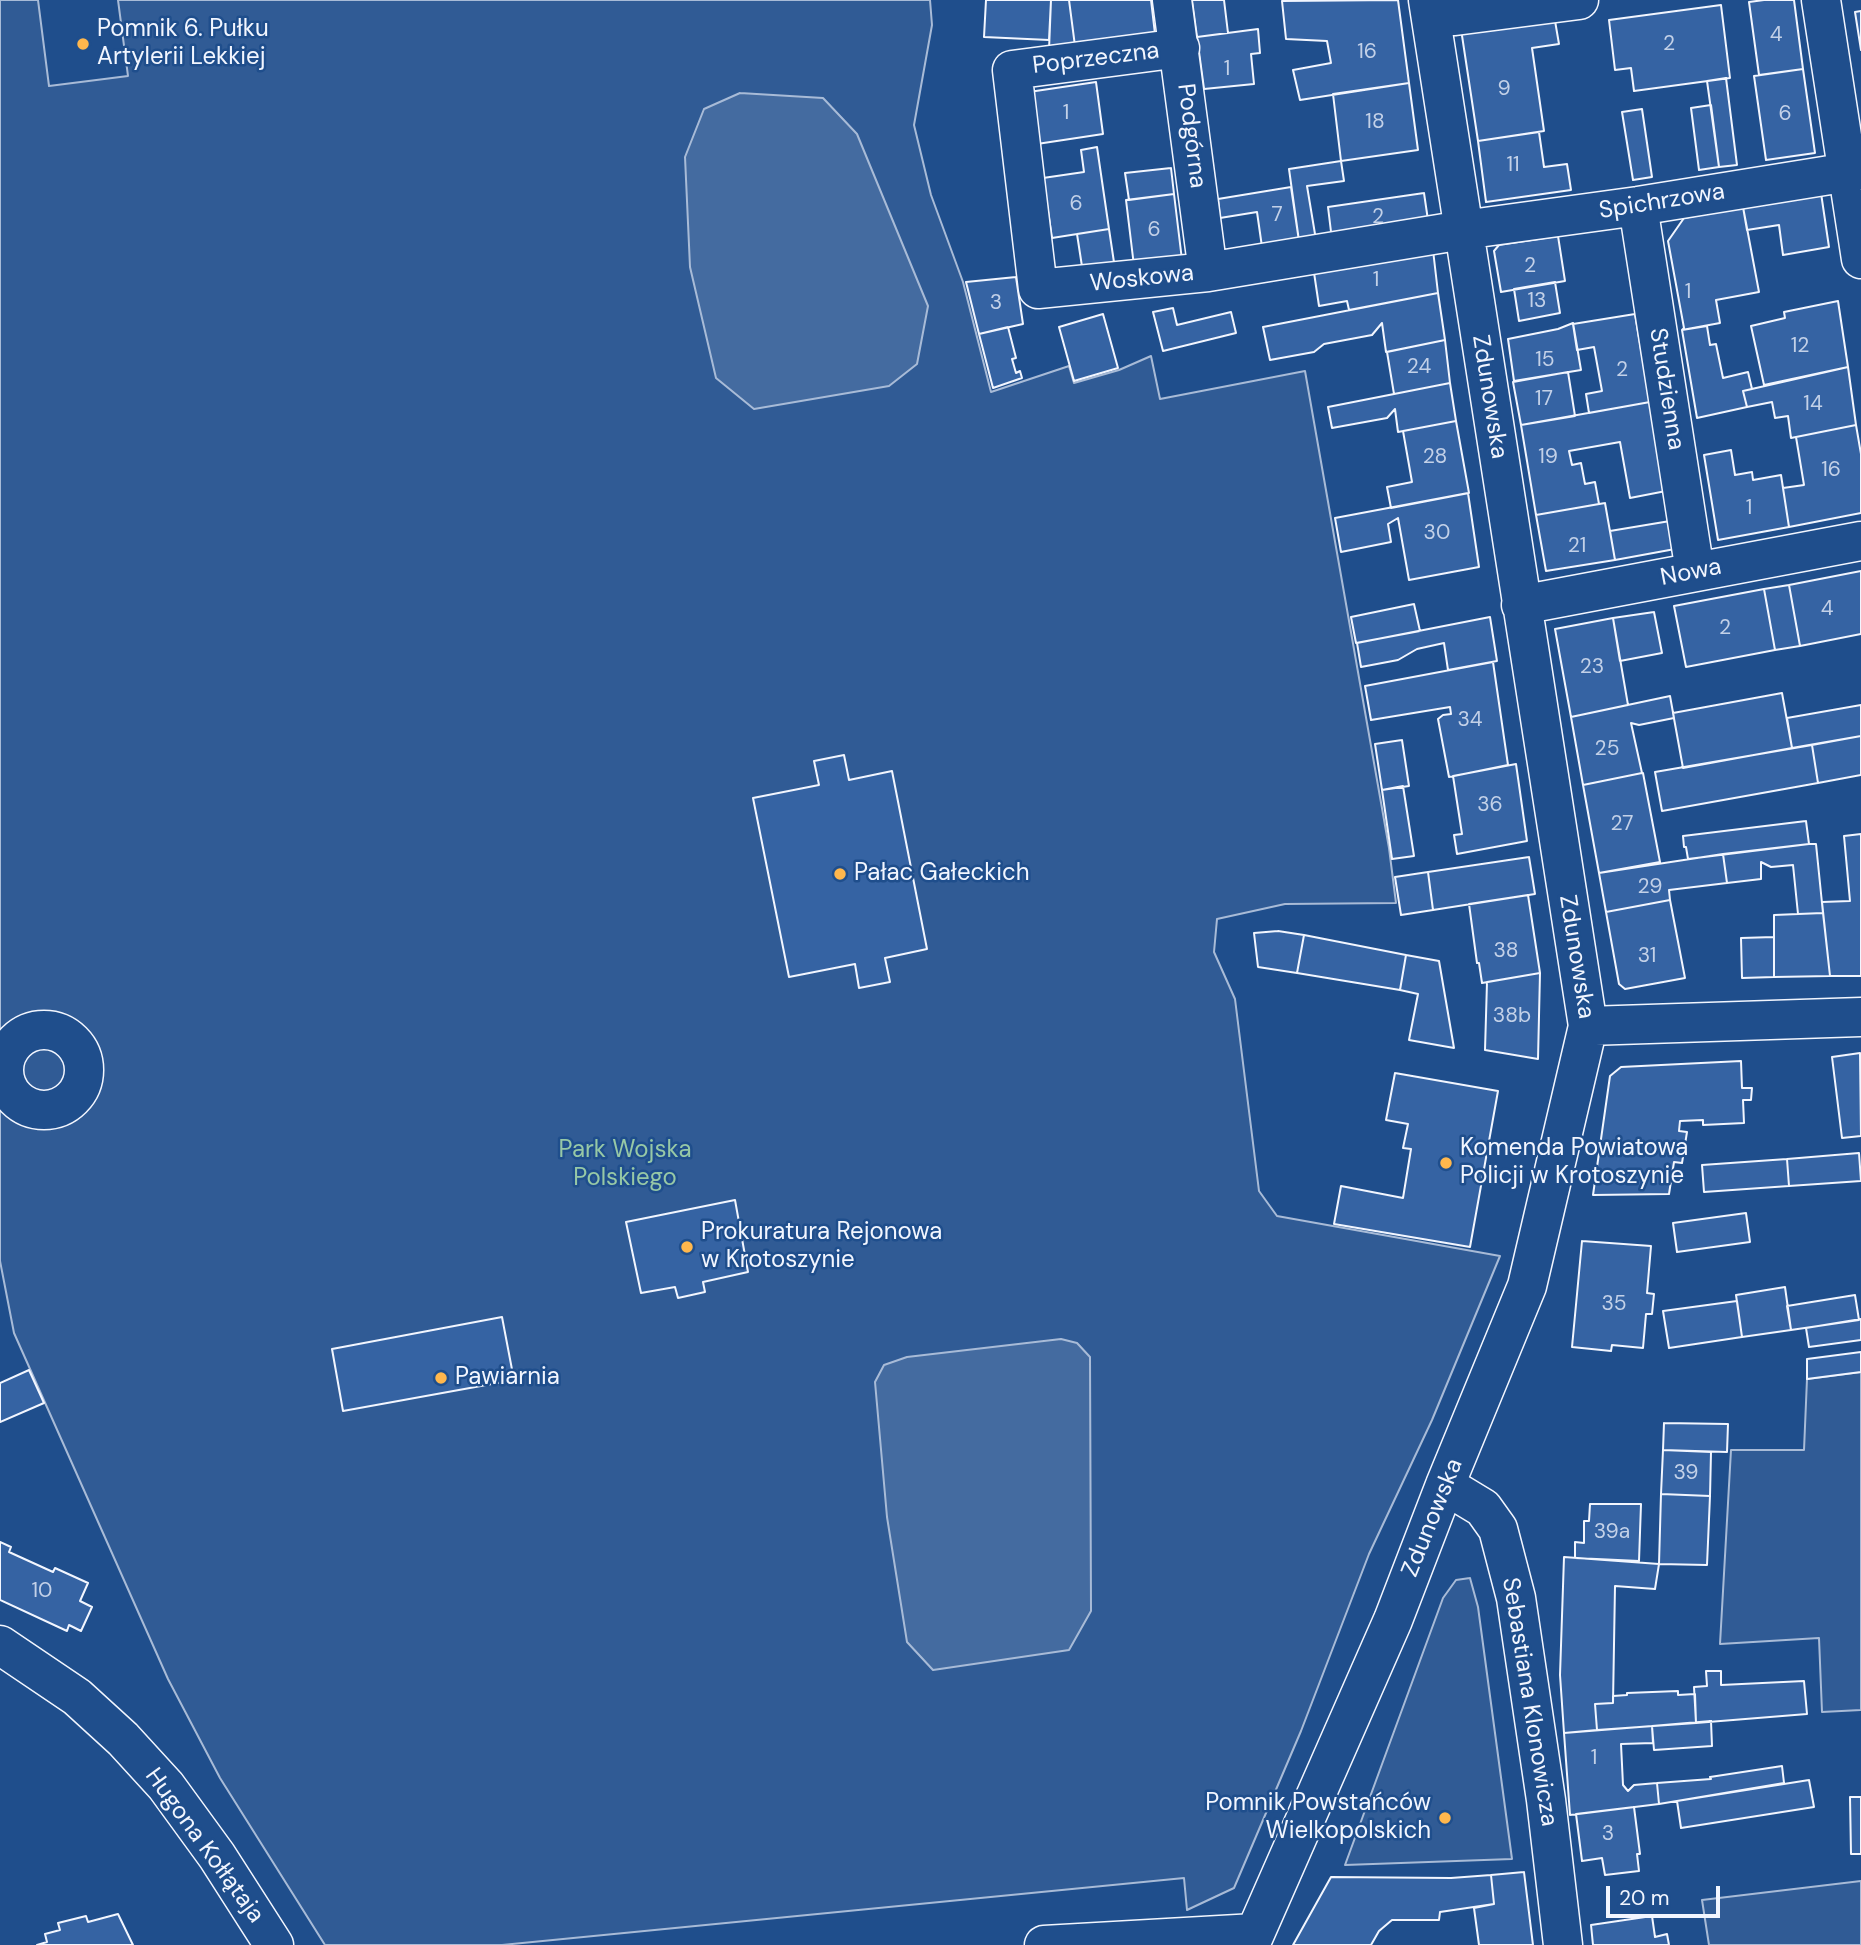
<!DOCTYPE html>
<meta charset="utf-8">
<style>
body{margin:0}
#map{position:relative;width:1861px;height:1945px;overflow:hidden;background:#1f4e8c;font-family:"DM Sans",sans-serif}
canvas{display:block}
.scale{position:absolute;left:1606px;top:1886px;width:114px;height:32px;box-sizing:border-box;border:4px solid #f2f6ff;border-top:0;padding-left:9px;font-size:21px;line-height:24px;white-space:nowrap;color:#f2f6ff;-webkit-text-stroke:5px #1f4e8c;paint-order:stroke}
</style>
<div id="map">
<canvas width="1861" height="1945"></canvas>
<div class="scale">20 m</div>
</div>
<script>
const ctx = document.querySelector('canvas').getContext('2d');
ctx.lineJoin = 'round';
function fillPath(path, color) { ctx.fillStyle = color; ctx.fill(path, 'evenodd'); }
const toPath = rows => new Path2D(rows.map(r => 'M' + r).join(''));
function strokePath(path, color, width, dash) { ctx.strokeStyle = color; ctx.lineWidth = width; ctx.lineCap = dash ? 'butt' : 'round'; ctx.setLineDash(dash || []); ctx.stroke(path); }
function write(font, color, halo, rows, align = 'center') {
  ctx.font = font + ' "DM Sans",sans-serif'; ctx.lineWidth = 5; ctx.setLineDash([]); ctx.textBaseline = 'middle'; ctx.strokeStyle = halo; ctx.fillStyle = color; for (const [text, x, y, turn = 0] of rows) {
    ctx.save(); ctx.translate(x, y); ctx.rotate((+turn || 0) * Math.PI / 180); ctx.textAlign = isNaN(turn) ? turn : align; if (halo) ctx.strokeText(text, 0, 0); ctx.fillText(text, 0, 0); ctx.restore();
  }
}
const green = toPath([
 [0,0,38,0,49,86,128,76,118,0,930,0,932,25,914,125,931,195,963,282,991,392,1069,366,1074,383,1119,370,1151,356,1160,399,1305,371,1389,848,1396,903,1285,904,1217,919,1214,952,1235,999,1259,1191,1277,1216,1500,1256,1432,1420,1369,1554,1301,1731,1234,1888,1187,1910,1184,1878,502,1945,325,1945,220,1778,168,1679,14,1333,0,1261,0,0],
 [1861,1372,1861,1710,1822,1712,1819,1638,1720,1644,1731,1450,1804,1450,1807,1379,1861,1372],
 [1470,1578,1478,1607,1512,1859,1345,1865,1443,1598,1456,1580,1470,1578],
 [1861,1881,1861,1945,1709,1945,1702,1900,1861,1881]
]);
fillPath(green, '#305b95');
strokePath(green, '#a8bbd7', 2);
const water = toPath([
 [740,93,823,98,857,134,928,306,917,364,889,386,754,409,716,378,690,267,685,157,704,109,740,93],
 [1061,1339,1077,1343,1090,1357,1091,1611,1069,1650,933,1670,907,1642,887,1517,875,1382,884,1365,907,1357,1061,1339]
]);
fillPath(water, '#446ba0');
strokePath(water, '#a8bbd7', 2);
const building = toPath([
 [986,0,1051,0,1049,40,984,37,986,0],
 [1051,0,1069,0,1075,46,1049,50,1051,0],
 [1069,0,1151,0,1155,34,1075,46,1069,0],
 [1192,0,1224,0,1228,33,1197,37,1192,0],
 [1398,0,1409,83,1300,100,1293,70,1331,63,1327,41,1286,39,1282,1,1398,0],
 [1764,0,1794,0,1803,69,1759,75,1749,2,1764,0],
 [1721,5,1730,78,1634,91,1631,68,1615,70,1609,20,1721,5],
 [1861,11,1861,50,1855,12,1861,11],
 [1554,15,1559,44,1532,48,1544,131,1478,141,1461,29,1554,15],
 [1258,29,1260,53,1251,54,1254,84,1204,89,1197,37,1258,29],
 [1803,69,1815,153,1766,160,1754,76,1803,69],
 [1726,78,1737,165,1719,167,1707,81,1726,78],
 [1096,82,1103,134,1037,144,1029,92,1096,82],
 [1409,83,1418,150,1341,161,1333,94,1409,83],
 [1711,105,1719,167,1699,170,1691,108,1711,105],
 [1642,109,1652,177,1633,180,1622,112,1642,109],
 [1539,132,1544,167,1567,164,1571,190,1486,202,1478,141,1539,132],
 [1097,147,1109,229,1052,238,1043,178,1084,172,1081,150,1097,147],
 [1341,161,1344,181,1307,186,1316,240,1299,241,1289,169,1341,161],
 [1171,168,1174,194,1129,200,1125,173,1171,168],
 [1291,187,1299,241,1262,247,1257,212,1220,218,1218,199,1291,187],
 [1424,193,1429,227,1332,240,1328,207,1424,193],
 [1821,193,1829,247,1783,255,1779,225,1747,230,1743,207,1821,193],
 [1174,194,1182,260,1134,266,1126,200,1174,194],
 [1743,207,1759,292,1716,300,1720,323,1682,330,1684,328,1668,241,1684,218,1743,207],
 [1109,229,1115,269,1083,273,1077,234,1109,229],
 [1558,236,1565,281,1501,292,1494,251,1499,245,1558,236],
 [1433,250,1438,293,1349,310,1347,301,1319,306,1313,266,1433,250],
 [1016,277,1023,324,979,334,966,282,1016,277],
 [1555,282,1560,313,1519,321,1514,289,1555,282],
 [1438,293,1445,340,1386,352,1382,323,1372,335,1324,344,1314,352,1270,360,1263,327,1438,293],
 [1838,301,1848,367,1764,385,1751,326,1785,318,1784,312,1838,301],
 [1173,308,1177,325,1231,312,1236,333,1163,351,1153,312,1173,308],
 [1103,314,1118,368,1074,381,1059,327,1103,314],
 [1635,314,1650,402,1589,413,1586,394,1602,391,1594,347,1577,350,1573,324,1635,314],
 [1573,323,1581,370,1514,381,1508,339,1558,329,1573,323],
 [1707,326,1710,345,1716,344,1723,378,1748,372,1752,389,1743,391,1747,407,1697,418,1682,330,1707,326],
 [1008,327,1016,358,1012,359,1016,373,1020,371,1022,378,993,388,979,334,1008,327],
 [1445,340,1450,383,1394,394,1387,352,1445,340],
 [1848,367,1856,425,1791,438,1788,416,1775,418,1772,402,1747,407,1743,391,1848,367],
 [1568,372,1575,416,1521,425,1513,382,1568,372],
 [1450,383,1456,421,1398,432,1395,409,1387,418,1332,428,1328,407,1450,383],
 [1650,402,1666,491,1630,498,1620,442,1569,451,1572,465,1581,463,1585,484,1595,482,1599,504,1536,515,1521,425,1650,402],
 [1456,421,1469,493,1391,508,1387,487,1412,482,1403,431,1456,421],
 [1856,425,1861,454,1861,513,1789,527,1783,488,1804,485,1796,437,1856,425],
 [1731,450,1735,475,1752,472,1753,480,1781,475,1789,527,1718,540,1704,455,1731,450],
 [1468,493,1479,567,1409,580,1398,518,1388,524,1391,542,1341,552,1335,518,1468,493],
 [1605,503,1615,560,1546,571,1536,515,1605,503],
 [1670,521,1675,549,1615,560,1610,531,1670,521],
 [1861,571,1861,634,1800,646,1789,585,1861,571],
 [1789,585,1800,646,1775,650,1764,589,1789,585],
 [1764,589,1775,650,1686,667,1674,606,1764,589],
 [1414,604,1420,631,1356,643,1351,617,1414,604],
 [1654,612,1662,653,1620,661,1613,618,1654,612],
 [1490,617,1497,661,1448,670,1444,643,1417,649,1398,660,1361,667,1357,643,1490,617],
 [1613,618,1628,705,1571,717,1555,629,1613,618],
 [1493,662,1508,765,1449,777,1438,719,1443,715,1451,714,1450,707,1371,720,1365,686,1493,662],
 [1782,693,1792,748,1683,768,1673,713,1782,693],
 [1670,696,1674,718,1639,725,1631,723,1642,773,1583,785,1571,717,1670,696],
 [1861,705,1861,736,1792,748,1787,718,1861,705],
 [1861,736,1861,775,1818,783,1812,745,1861,736],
 [1402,740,1409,786,1382,790,1375,744,1402,740],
 [1812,745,1818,783,1662,811,1655,772,1812,745],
 [844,755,849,780,892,771,927,949,885,958,890,982,859,988,855,964,789,977,753,798,819,785,814,761,844,755],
 [1516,764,1527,841,1457,854,1454,835,1462,834,1453,776,1516,764],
 [1642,773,1643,773,1660,862,1599,873,1583,785,1642,773],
 [1403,786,1414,856,1392,859,1382,790,1403,786],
 [1806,821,1809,844,1688,859,1686,847,1684,847,1683,836,1806,821],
 [1861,834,1861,976,1830,976,1822,902,1850,901,1844,836,1861,834],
 [1809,844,1816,844,1823,913,1798,914,1793,865,1771,867,1761,862,1761,879,1727,883,1723,854,1809,844],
 [1723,854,1727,883,1669,890,1670,900,1606,912,1599,873,1723,854],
 [1529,857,1535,894,1433,910,1428,872,1529,857],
 [1428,872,1433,910,1401,915,1395,877,1428,872],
 [1528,895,1540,973,1482,983,1479,963,1477,963,1469,904,1528,895],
 [1670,900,1685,978,1625,989,1619,984,1606,912,1670,900],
 [1823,913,1830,976,1774,977,1774,915,1823,913],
 [1278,931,1304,935,1297,973,1258,967,1254,933,1278,931],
 [1304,935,1406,955,1400,990,1297,973,1304,935],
 [1774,937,1774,977,1742,978,1741,938,1774,937],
 [1406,955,1439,961,1454,1048,1409,1040,1418,994,1400,990,1406,955],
 [1540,973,1538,1059,1485,1050,1487,982,1540,973],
 [1860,1053,1861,1136,1842,1138,1832,1057,1860,1053],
 [1741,1061,1742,1088,1752,1088,1751,1100,1743,1100,1744,1123,1703,1125,1703,1120,1680,1121,1679,1131,1687,1132,1682,1163,1674,1162,1669,1194,1593,1195,1610,1076,1621,1067,1741,1061],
 [1395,1073,1498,1091,1470,1247,1334,1224,1341,1186,1403,1198,1411,1149,1403,1148,1408,1124,1386,1120,1395,1073],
 [1859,1153,1861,1181,1789,1186,1787,1159,1859,1153],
 [1787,1159,1789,1186,1704,1192,1702,1165,1787,1159],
 [735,1200,748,1272,703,1282,705,1292,678,1298,675,1287,641,1293,626,1222,735,1200],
 [1746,1213,1750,1242,1677,1252,1673,1223,1746,1213],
 [1582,1241,1651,1246,1647,1293,1654,1294,1652,1314,1646,1314,1643,1348,1612,1345,1611,1351,1572,1347,1582,1241],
 [1785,1287,1791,1330,1742,1337,1736,1295,1785,1287],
 [1855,1295,1859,1320,1791,1330,1787,1306,1855,1295],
 [1737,1301,1742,1337,1669,1348,1663,1311,1737,1301],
 [502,1317,514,1380,343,1411,332,1349,502,1317],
 [1861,1319,1861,1340,1809,1347,1806,1328,1861,1319],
 [1861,1352,1861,1372,1807,1379,1807,1359,1861,1352],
 [29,1370,44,1403,0,1422,0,1383,29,1370],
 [1664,1423,1728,1424,1727,1452,1663,1450,1664,1423],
 [1663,1450,1711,1452,1710,1496,1661,1494,1663,1450],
 [1661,1494,1710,1496,1707,1565,1659,1564,1661,1494],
 [1590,1504,1641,1504,1639,1561,1575,1558,1575,1542,1584,1543,1584,1521,1589,1521,1590,1504],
 [0,1542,11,1547,9,1552,53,1572,55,1568,88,1583,80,1601,92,1607,81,1631,69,1625,67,1631,0,1600,0,1542],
 [1564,1557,1659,1564,1655,1589,1615,1586,1613,1703,1595,1704,1597,1730,1564,1733,1560,1675,1564,1557],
 [1706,1671,1721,1671,1721,1685,1804,1681,1807,1714,1696,1723,1694,1687,1707,1686,1706,1671],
 [1678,1691,1678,1695,1695,1694,1696,1723,1597,1730,1595,1704,1613,1703,1613,1696,1627,1695,1627,1693,1678,1691],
 [1711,1721,1712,1746,1654,1750,1652,1726,1711,1721],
 [1652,1726,1653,1743,1621,1744,1623,1785,1628,1791,1634,1785,1657,1783,1659,1804,1570,1815,1564,1733,1652,1726],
 [1782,1766,1784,1783,1659,1804,1657,1783,1711,1779,1710,1777,1782,1766],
 [1809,1780,1814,1807,1681,1828,1677,1801,1809,1780],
 [1850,1797,1861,1797,1861,1854,1851,1854,1850,1797],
 [1634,1807,1640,1854,1637,1854,1639,1871,1605,1875,1602,1858,1582,1861,1576,1814,1634,1807],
 [1524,1872,1533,1945,1479,1945,1474,1908,1494,1904,1491,1875,1524,1872],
 [1491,1875,1494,1904,1440,1912,1439,1920,1392,1920,1379,1931,1371,1945,1293,1945,1331,1877,1451,1878,1491,1875],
 [118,1914,133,1945,37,1945,47,1942,45,1934,60,1930,58,1923,86,1916,88,1922,118,1914],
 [1652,1916,1655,1937,1667,1934,1669,1945,1593,1945,1591,1925,1652,1916]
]);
fillPath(building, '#3563a3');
strokePath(building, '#f2f6ff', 2);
const minor = toPath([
 [1172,0,1208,272],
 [1821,0,1861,259],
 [1455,16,1579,0],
 [1180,48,1012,70,1038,289,1208,272,1463,230,1638,206,1861,170],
 [1638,206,1695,572],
 [1521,605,1861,541],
 [1588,1026,1861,1017],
 '4 1070a40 40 0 1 1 80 0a40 40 0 1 1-80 0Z',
 [1445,1485,1483,1508,1498,1529,1516,1598,1546,1800,1563,1945],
 [1044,1945,1255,1933],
 [1250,1945,1393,1620,1445,1485,1527,1286,1588,1026,1428,0]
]);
const major = toPath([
 [0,1645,77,1697,123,1739,166,1786,217,1856,274,1945]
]);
strokePath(minor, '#f2f6ff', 41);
strokePath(major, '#f2f6ff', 41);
strokePath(minor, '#1f4e8c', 38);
strokePath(major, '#1f4e8c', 38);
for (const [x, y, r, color] of [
 [83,44,7,"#ffb74d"],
 [840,874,7,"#ffb74d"],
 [1446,1163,7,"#ffb74d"],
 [687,1247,7,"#ffb74d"],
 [441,1378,7,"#ffb74d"],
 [1445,1818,7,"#ffb74d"]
]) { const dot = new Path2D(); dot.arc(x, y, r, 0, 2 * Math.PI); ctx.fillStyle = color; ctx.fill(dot); strokePath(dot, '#1f4e8c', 2.5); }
write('21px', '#c3d1e8', null, [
 ["4",1776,35],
 ["2",1669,44],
 ["16",1367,52],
 ["1",1227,69],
 ["9",1504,89],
 ["1",1066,113],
 ["6",1785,114],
 ["18",1375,122],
 ["11",1513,165],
 ["6",1076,204],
 ["7",1277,215],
 ["2",1378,217],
 ["6",1154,230],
 ["2",1530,266],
 ["1",1376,280],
 ["1",1688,292],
 ["13",1537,301],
 ["3",996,303],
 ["12",1800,346],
 ["15",1545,360],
 ["24",1419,367],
 ["2",1622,370],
 ["17",1544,399],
 ["14",1813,404],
 ["28",1435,457],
 ["19",1548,457],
 ["16",1831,470],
 ["1",1749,508],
 ["30",1437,533],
 ["21",1577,546],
 ["4",1827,609],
 ["2",1725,628],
 ["23",1592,667],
 ["34",1470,720],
 ["25",1607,749],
 ["36",1490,805],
 ["27",1622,824],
 ["29",1650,887],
 ["38",1506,951],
 ["31",1647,956],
 ["38b",1512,1016],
 ["35",1614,1304],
 ["39",1686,1473],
 ["39a",1612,1532],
 ["10",42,1591],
 ["1",1594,1758],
 ["3",1608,1834]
]);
write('24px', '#f2f6ff', '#1f4e8c', [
 ["Pomnik 6. Pułku",97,30],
 ["Artylerii Lekkiej",97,58],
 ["Pałac Gałeckich",854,874],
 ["Komenda Powiatowa",1460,1149],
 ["Policji w Krotoszynie",1460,1177],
 ["Prokuratura Rejonowa",701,1233],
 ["w Krotoszynie",701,1261],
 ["Pawiarnia",455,1378],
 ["Pomnik Powstańców",1431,1804,"right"],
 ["Wielkopolskich",1431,1832,"right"]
], 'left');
write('24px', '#f2f6ff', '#1f4e8c', [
 ["Poprzeczna",1096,59,-7],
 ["Podgórna",1191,136,83],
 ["Spichrzowa",1662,202,-9],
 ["Woskowa",1142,279,-6],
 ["Studzienna",1666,389,81],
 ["Zdunowska",1489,397,81],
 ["Nowa",1691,573,-11],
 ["Zdunowska",1576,957,81],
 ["Zdunowska",1433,1518,-68],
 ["Sebastiana Klonowicza",1529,1702,81],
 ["Hugona Kołłątaja",204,1846,54]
]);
write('24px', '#97c8a6', '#1f4e8c', [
 ["Park Wojska",625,1151],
 ["Polskiego",625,1179]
]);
</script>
